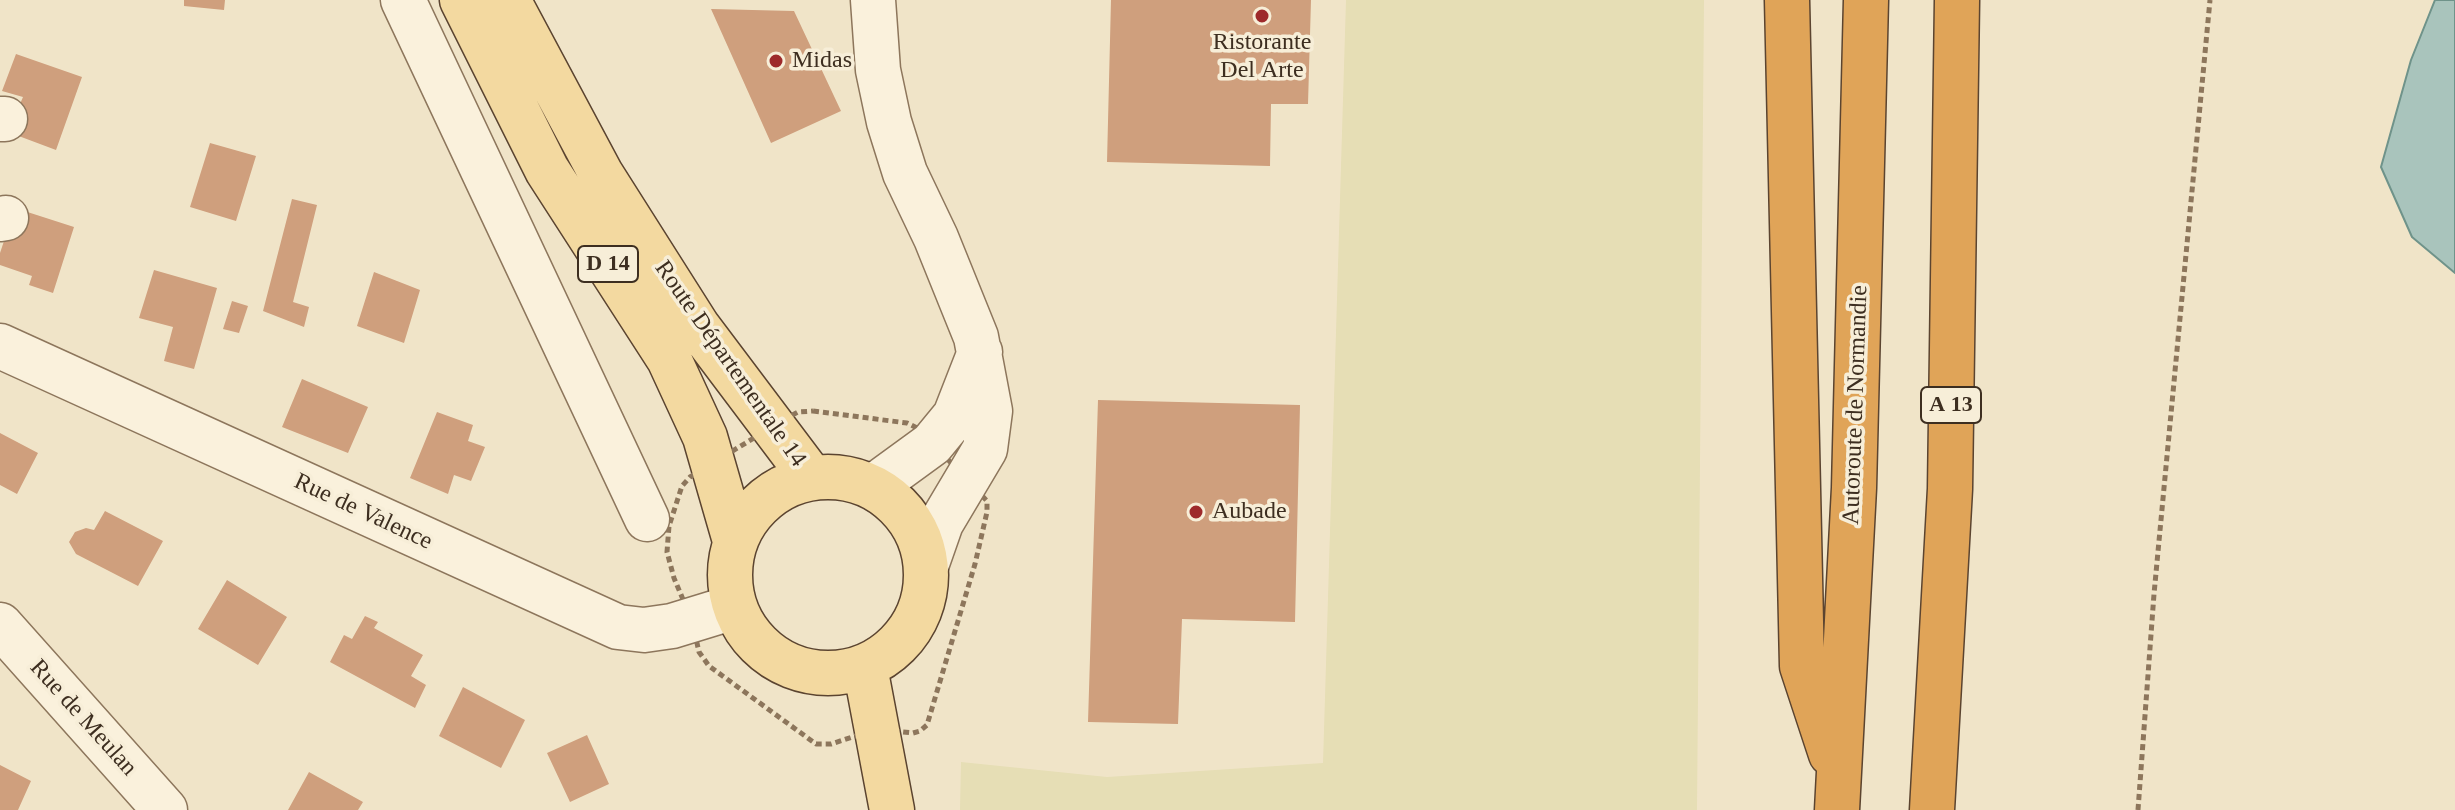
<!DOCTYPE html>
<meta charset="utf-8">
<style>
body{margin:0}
canvas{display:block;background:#f0e4c8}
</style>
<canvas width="2455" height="810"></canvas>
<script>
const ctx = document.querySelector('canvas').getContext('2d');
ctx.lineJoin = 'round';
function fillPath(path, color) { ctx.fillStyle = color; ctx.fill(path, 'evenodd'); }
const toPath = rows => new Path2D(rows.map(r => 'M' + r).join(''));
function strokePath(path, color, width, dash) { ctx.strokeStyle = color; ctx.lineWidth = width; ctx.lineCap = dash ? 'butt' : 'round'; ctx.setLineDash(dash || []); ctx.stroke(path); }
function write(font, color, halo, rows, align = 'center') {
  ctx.font = font + ' Georgia,serif'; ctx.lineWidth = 7; ctx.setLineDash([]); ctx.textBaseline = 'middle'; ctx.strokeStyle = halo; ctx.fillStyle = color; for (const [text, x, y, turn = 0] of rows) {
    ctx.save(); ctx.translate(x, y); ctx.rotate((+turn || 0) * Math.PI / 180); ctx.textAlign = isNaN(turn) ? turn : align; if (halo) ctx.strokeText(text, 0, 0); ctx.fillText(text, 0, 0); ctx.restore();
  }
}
fillPath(toPath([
 [1346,0,1704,0,1697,810,960,810,961,762,1107,777,1323,763]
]), '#e6deb5');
const water = toPath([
 [2435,0,2455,0,2455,273,2412,237,2381,167,2411,60,2435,0]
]);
fillPath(water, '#a9c4bc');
strokePath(water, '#6f938a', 2);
fillPath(toPath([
 [184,0,225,0,224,10,184,6],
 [1111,0,1311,0,1308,104,1271,104,1270,166,1107,162],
 [711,9,794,11,841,111,771,143],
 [16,54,82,77,56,150,8,132,23,97,2,91],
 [210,143,256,156,236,221,190,207],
 [292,199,317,205,293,302,309,307,304,327,263,311],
 [15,208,74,227,53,293,29,285,32,276,0,265,0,253],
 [154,270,217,288,194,369,164,361,173,327,139,318],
 [374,272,420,290,404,343,357,326],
 [232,301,248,306,239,333,223,329],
 [302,379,368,407,348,453,282,427],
 [1098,400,1300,405,1295,622,1182,619,1178,724,1088,722],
 [437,412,473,425,468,441,485,447,471,481,454,475,448,494,410,478],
 [0,433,38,453,17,494,0,485],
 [105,511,163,541,138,586,76,554,69,542,75,532,86,528,94,530],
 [227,580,287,617,258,665,198,629],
 [365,616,378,622,374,628,423,655,411,676,426,685,415,708,330,662,344,635,352,639],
 [463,687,525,720,501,768,439,736],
 [587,735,609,784,570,802,547,753],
 [0,765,31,781,18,810,0,810],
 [309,772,363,802,358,810,288,810]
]), '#cf9f7d');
const minor = toPath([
 [403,0,647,519],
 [873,0,878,70,889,122,905,173,936,238,976,337,990,411,985,449,941,523,927,563],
 [0,119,5,119],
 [0,219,6,218],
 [0,346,618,627,644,630,672,626,734,607],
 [873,487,932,444,955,416,980,352],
 [0,625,165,810]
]);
const major = toPath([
 [462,0,547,170,669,359,705,437,735,541],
 [508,0,601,174,698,327,811,477],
 '730 575a98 98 0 1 1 196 0a98 98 0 1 1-196 0Z',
 [865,667,892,810]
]);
const highway = toPath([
 [1787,0,1802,666,1831,754],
 [1837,810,1854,488,1866,0],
 [1932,810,1950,489,1957,0]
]);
strokePath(minor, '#8d765c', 47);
strokePath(major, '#5b4430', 47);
strokePath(highway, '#5b4430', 47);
strokePath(toPath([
 [813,411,907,423,919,429,987,501,987,512,975,564,927,725,920,731,913,733,877,729,831,744,816,744,709,666,699,652,692,621,674,578,667,552,669,526,682,486,690,477,785,419,798,412,813,411],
 [2138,810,2154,594,2210,0]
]), '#8d765c', 5, [6, 4]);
strokePath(minor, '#faf1dc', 44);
strokePath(major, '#f3d9a0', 44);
strokePath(highway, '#e0a458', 44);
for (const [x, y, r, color] of [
 [1262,16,8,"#9e2a2b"],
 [776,61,8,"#9e2a2b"],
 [1196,512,8,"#9e2a2b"]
]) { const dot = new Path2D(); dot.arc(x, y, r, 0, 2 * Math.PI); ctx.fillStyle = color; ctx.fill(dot); strokePath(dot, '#f7eed8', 3); }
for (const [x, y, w] of [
 [608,264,60],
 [1951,405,60]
]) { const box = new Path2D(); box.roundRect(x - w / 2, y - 18, w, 36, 6); ctx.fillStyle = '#f7eed8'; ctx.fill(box); strokePath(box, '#3d2e20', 2); }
write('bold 22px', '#3d2e20', null, [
 ["D 14",608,264],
 ["A 13",1951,405]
]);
write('24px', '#3d2e20', '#f7eed8', [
 ["Ristorante",1262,43,"center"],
 ["Del Arte",1262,71,"center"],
 ["Midas",792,61],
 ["Aubade",1212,512]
], 'left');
write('24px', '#3d2e20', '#f7eed8', [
 ["Route Départementale 14",730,364,55],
 ["Autoroute de Normandie",1856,405,-88],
 ["Rue de Valence",363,512,25],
 ["Rue de Meulan",83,718,48]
]);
</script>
